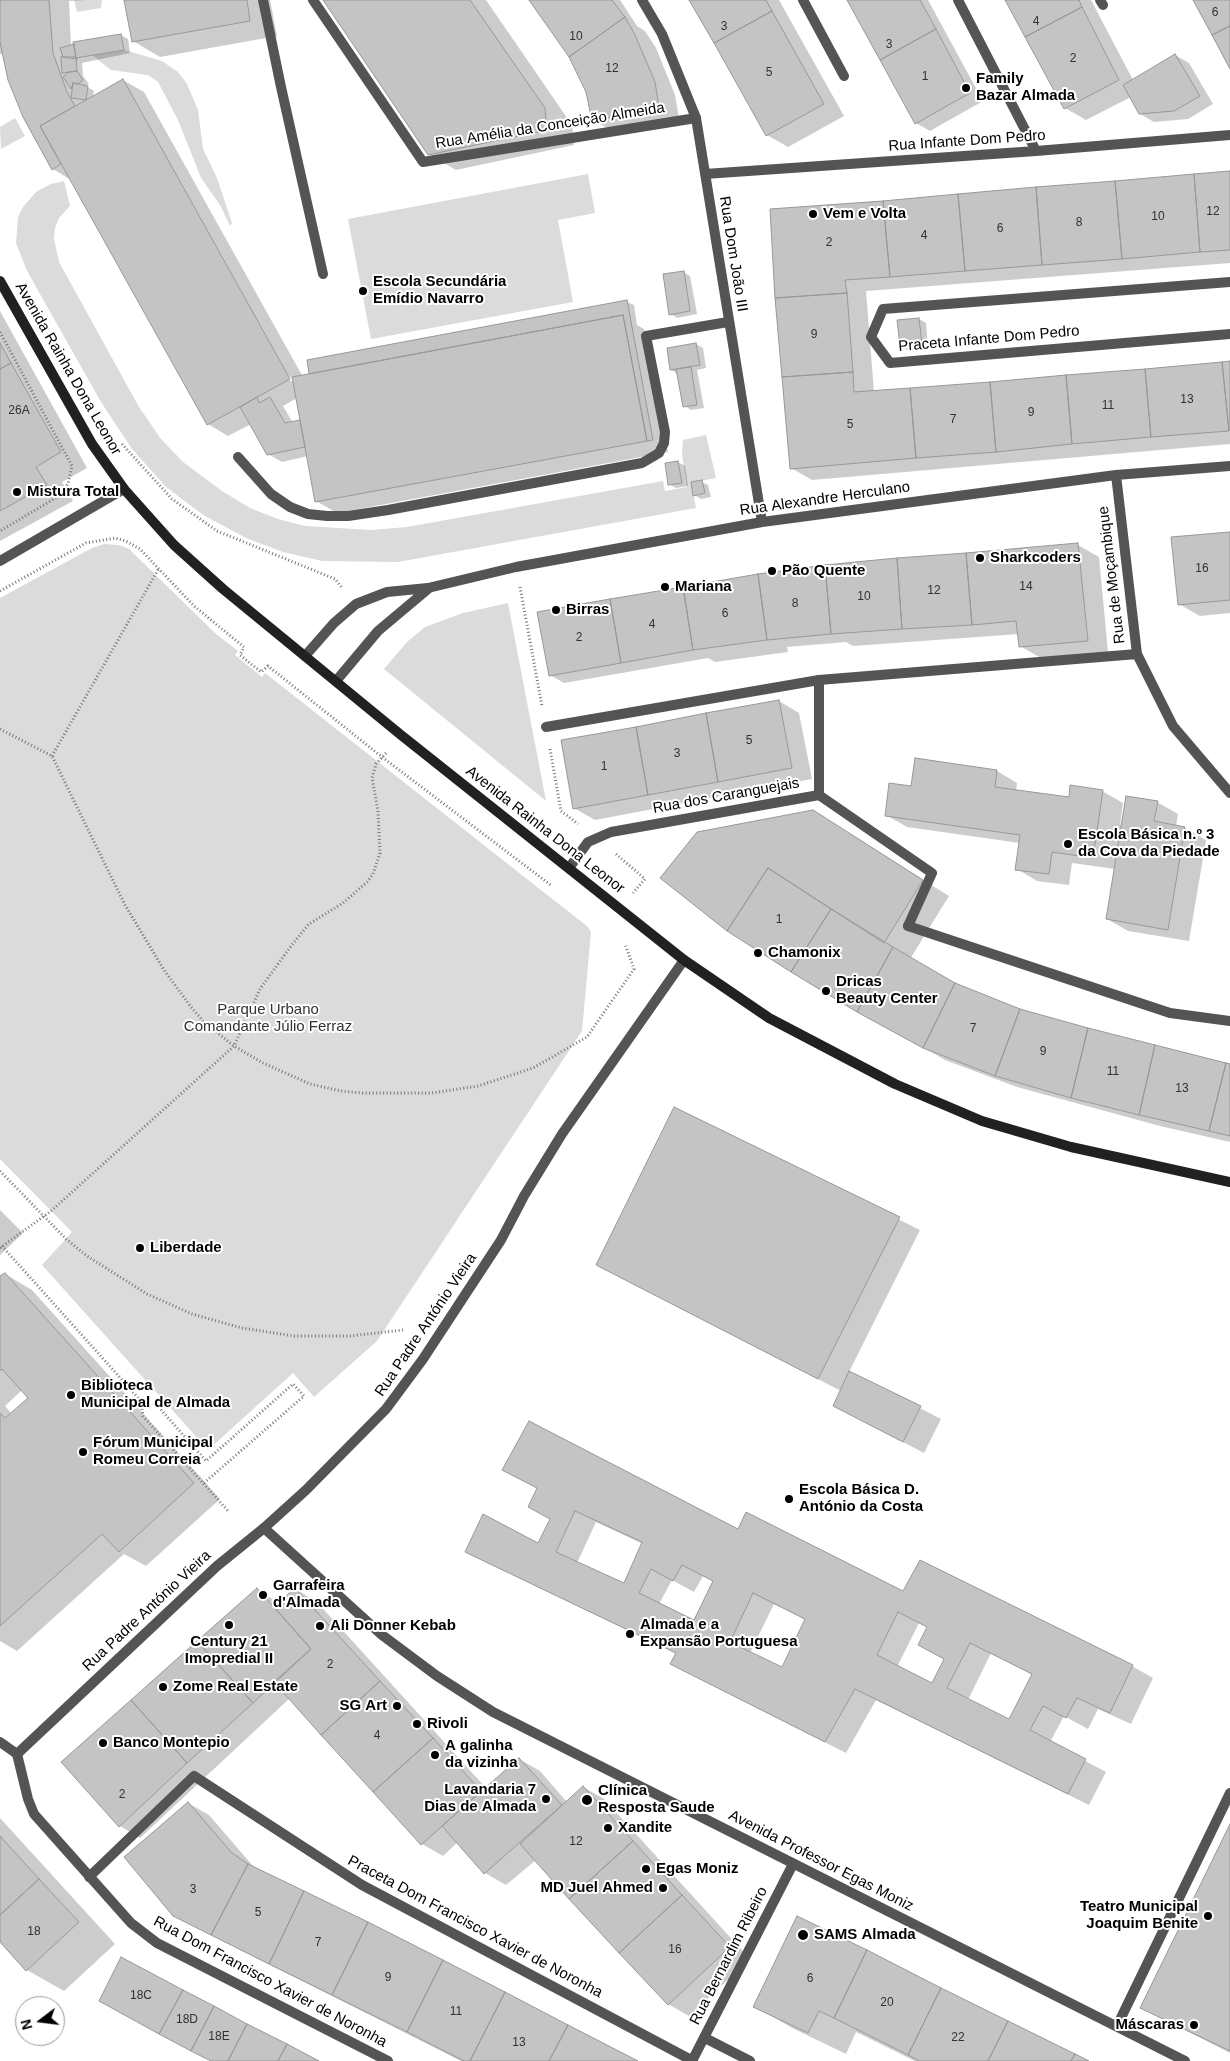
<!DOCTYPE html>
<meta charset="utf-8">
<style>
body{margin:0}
#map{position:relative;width:1230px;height:2061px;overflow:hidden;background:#fff;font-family:Helvetica,sans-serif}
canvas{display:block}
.north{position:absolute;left:15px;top:1996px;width:50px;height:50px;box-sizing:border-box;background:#fff;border:1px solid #999;border-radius:50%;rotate:255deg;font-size:14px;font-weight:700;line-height:20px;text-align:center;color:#000}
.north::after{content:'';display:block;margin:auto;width:18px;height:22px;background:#000;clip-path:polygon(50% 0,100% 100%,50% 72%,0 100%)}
</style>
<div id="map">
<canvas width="1230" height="2061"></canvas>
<div class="north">N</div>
</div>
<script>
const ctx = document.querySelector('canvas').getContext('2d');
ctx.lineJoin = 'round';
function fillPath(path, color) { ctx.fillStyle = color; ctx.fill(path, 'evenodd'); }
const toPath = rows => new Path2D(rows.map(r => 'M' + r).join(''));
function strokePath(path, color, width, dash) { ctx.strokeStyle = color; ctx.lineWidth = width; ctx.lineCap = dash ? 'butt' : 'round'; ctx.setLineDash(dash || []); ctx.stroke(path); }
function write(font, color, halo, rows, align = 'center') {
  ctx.font = font + ' Helvetica,sans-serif'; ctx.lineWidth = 4; ctx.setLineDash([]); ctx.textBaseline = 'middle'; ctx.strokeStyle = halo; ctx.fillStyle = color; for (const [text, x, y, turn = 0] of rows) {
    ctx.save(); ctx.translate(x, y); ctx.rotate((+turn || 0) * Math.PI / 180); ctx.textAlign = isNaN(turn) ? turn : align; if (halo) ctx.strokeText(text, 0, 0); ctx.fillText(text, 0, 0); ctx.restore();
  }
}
fillPath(toPath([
 [74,0,102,0,101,8,77,12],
 [124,50,162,61,178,72,187,84,198,110,203,149,217,178,232,223,230,226,220,205,201,178,178,120,158,82,148,75,111,70,92,55],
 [15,118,25,136,1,149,0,127],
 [588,174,595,213,558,220,573,302,371,339,348,219],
 [64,181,70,206,59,218,55,228,54,239,59,262,139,407,161,439,183,462,222,491,250,508,278,519,305,526,371,530,407,527,663,481,665,491,687,487,682,454,683,440,706,435,716,478,691,483,696,508,398,562,322,561,283,552,246,538,205,516,183,500,165,486,132,449,101,402,27,271,16,243,18,217,23,207,36,192,51,184],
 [104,544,119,545,129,549,215,633,238,651,235,655,262,677,265,673,588,927,591,932,582,1031,377,1341,314,1397,293,1373,208,1450,42,1265,72,1232,0,1159,0,598,92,548],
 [508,603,546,801,384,669,407,642,425,627,463,613]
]), '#dbdbdb');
fillPath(toPath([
 [0,0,87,0,69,1,71,46,121,35,128,39,130,53,82,63,83,76,89,84,86,86,94,91,93,97,123,80,144,92,303,377,627,302,634,305,637,325,644,329,668,452,337,513,316,501,308,456,282,462,268,454,251,424,228,436,208,424,71,180,53,169,5,54,0,54],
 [286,374,293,379,293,382,284,377],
 [297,398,301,421,293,423,283,406],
 [125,0,270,0,277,36,160,57,133,41],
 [324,0,486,0,572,125,574,145,456,170,429,154],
 [530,0,620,0,637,26,645,31,656,48,675,95,679,118,614,132,593,120,587,92,570,56],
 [691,0,779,0,844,116,788,147,767,135],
 [849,0,928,0,983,101,930,131,916,123],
 [1006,0,1091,0,1133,80,1175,55,1189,63,1213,104,1188,119,1154,122,1140,114,1131,97,1086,120,1065,108],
 [1230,173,1230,263,866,291,874,392,1230,362,1230,444,812,480,791,468,771,210],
 [683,272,690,276,697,314,677,318,671,314],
 [0,311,87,468,62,482,73,501,0,541],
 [919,319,926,323,928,347,908,350,901,346],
 [696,344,703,348,706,368,697,370,704,408,691,410,685,406,678,374,671,370],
 [678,462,685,466,688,486,676,488,669,484],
 [702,482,708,485,711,497,701,499,694,495],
 [1230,533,1230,613,1200,616,1179,604],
 [1078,545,1099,557,1108,652,1041,658,1020,646,1019,634,853,646,846,642,787,647,788,652,715,662,708,658,564,683,550,675],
 [779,701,799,713,812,779,595,820,574,808],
 [997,771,1017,783,1016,791,1070,798,1102,791,1123,803,1120,825,1157,802,1178,814,1176,826,1185,828,1206,840,1189,941,1128,931,1107,919,1115,869,1072,863,1069,885,1037,881,1017,869,1020,843,907,827,886,815,912,788],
 [813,811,949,896,910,959,954,984,1020,1010,1088,1030,1230,1064,1230,1142,1160,1126,1017,1087,945,1060,792,971,662,878],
 [674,1108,920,1230,849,1372,941,1419,924,1453,855,1417,841,1391,597,1265],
 [0,1210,23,1233,0,1255],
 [5,1274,32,1290,220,1499,146,1566,124,1554,17,1651,0,1641,0,1276],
 [22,1390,30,1398,12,1414,5,1406],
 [538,1489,738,1531,904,1593,1132,1666,1153,1678,1131,1724,1098,1709,1088,1729,1064,1716,1050,1742,1106,1772,1089,1805,876,1700,846,1753,693,1675,677,1654,466,1552,538,1545,551,1519],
 [596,1522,643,1544,624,1584,577,1563],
 [703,1576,714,1582,694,1622,659,1604,672,1580,694,1592],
 [774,1604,806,1620,782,1669,750,1653],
 [919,1623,928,1627,946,1659,933,1685,897,1667],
 [991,1653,1033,1675,1010,1721,968,1700],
 [257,1589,280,1604,295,1589,316,1601,486,1788,519,1759,540,1771,567,1802,583,1787,604,1799,750,1959,689,2016,668,2004,536,1860,506,1885,485,1873,458,1842,443,1856,422,1844,290,1698,140,1838,120,1826],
 [188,1803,209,1815,253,1866,260,1871,635,2061,461,2061,195,1927],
 [0,1818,115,1944,64,1991,27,1970,0,1940],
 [1230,1827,1230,2053,1142,2008],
 [798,1918,1086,2061,915,2061,856,2032,846,2054,792,2028,755,2006]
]), '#0003');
const building = toPath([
 [0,0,49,0,53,53,67,92,75,106,40,126,61,164,52,170,23,117,8,80,0,42,0,0],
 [124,0,247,0,250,21,132,42,124,0],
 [323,0,470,0,545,108,547,130,428,155,323,0],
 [529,0,612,0,625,17,569,57,529,0],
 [689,0,766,0,772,11,714,43,689,0],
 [847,0,920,0,936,29,880,60,847,0],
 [1005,0,1079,0,1082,7,1025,37,1005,0],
 [1193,0,1230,0,1230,26,1212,35,1193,0],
 [1082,7,1119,80,1064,109,1025,37,1082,7],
 [772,11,824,104,766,136,714,43,772,11],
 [625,17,635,35,655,82,659,107,592,121,586,92,569,57,625,17],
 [1230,26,1230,69,1212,35,1230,26],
 [936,29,970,93,915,124,880,60,936,29],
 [121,34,124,50,76,58,73,42,121,34],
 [74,44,76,58,78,59,63,57,60,48,74,44],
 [1175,54,1200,96,1174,111,1139,114,1123,85,1175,54],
 [61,57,76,57,77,71,62,73,61,57],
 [77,71,83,80,78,84,73,83,71,89,63,77,69,72,77,71],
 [123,79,290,379,207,425,40,126,123,79],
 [73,83,88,86,86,100,71,98,73,83],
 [1230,171,1230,250,1200,252,1194,174,1230,171],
 [1194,174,1200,252,1122,259,1115,181,1194,174],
 [1115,181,1122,259,1042,265,1036,187,1115,181],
 [1036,187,1042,265,965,271,958,194,1036,187],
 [958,194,965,271,890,277,883,201,958,194],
 [883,201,890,277,845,280,847,293,775,298,770,209,883,201],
 [684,271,690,311,669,315,663,274,684,271],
 [847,293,853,372,782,377,775,298,847,293],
 [627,300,653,440,647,441,623,315,309,374,307,360,627,300],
 [623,315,647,441,315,502,292,377,623,315],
 [919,318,922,344,900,346,897,320,919,318],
 [0,343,11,363,0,369,0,343],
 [696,343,700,365,670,370,667,348,696,343],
 [1230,361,1230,430,1229,431,1222,362,1230,361],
 [1222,362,1229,431,1151,437,1145,369,1222,362],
 [11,363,61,452,36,467,47,485,0,511,0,369,11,363],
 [691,367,697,405,683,407,676,369,691,367],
 [1145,369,1151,437,1072,444,1066,375,1145,369],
 [853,372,854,392,910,388,916,458,790,469,782,377,853,372],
 [1066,375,1072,444,996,452,990,382,1066,375],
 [990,382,996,452,916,458,910,388,990,382],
 [257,397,259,403,270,397,285,423,300,420,305,447,267,455,240,407,257,397],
 [678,461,682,483,668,485,665,463,678,461],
 [702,480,705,493,693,496,691,482,702,480],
 [1230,532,1230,600,1178,605,1171,537,1230,532],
 [1078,543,1088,641,1019,647,1016,621,972,625,966,553,1078,543],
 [966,553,972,625,902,629,897,558,966,553],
 [897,558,902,629,831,634,825,565,897,558],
 [825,565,831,634,767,640,758,574,825,565],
 [758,574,767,640,693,650,683,587,758,574],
 [683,587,693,650,621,663,610,599,683,587],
 [610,599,621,663,549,676,537,612,610,599],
 [779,700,792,768,718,782,706,713,779,700],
 [706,713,718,782,648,795,636,727,706,713],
 [636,727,648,795,573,809,561,740,636,727],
 [915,758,997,770,995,787,1069,797,1070,785,1103,790,1093,858,1052,852,1049,874,1015,870,1020,835,885,816,889,783,911,786,915,758],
 [1126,796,1158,801,1154,821,1185,827,1168,930,1106,919,1126,796],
 [813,810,923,880,884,943,768,868,727,931,660,878,697,832,813,810],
 [768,868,831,909,791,972,727,931,768,868],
 [831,909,893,947,857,1012,791,972,831,909],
 [893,947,955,983,923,1048,857,1012,893,947],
 [955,983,1020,1009,995,1076,923,1048,955,983],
 [1020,1009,1088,1028,1071,1098,995,1076,1020,1009],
 [1088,1028,1155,1045,1139,1115,1071,1098,1088,1028],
 [1155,1045,1226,1063,1209,1131,1139,1115,1155,1045],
 [1226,1063,1230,1064,1230,1136,1209,1131,1226,1063],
 [674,1107,900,1217,818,1379,596,1265,674,1107],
 [5,1273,194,1483,119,1552,102,1534,0,1626,0,1413,5,1418,28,1398,2,1369,0,1371,0,1276,5,1273],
 [849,1371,921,1406,903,1442,833,1406,849,1371],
 [529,1421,738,1529,746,1512,903,1591,920,1560,1133,1665,1110,1713,1077,1698,1066,1718,1043,1706,1030,1730,1086,1759,1068,1794,855,1689,825,1742,670,1664,676,1653,465,1552,483,1514,538,1543,550,1519,528,1507,537,1488,502,1470,529,1421],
 [575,1511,642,1542,624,1583,556,1552,575,1511],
 [682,1565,713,1581,694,1620,639,1593,651,1569,673,1581,682,1565],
 [753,1593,805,1619,782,1667,730,1642,753,1593],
 [898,1612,927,1627,918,1645,944,1659,932,1683,877,1655,898,1612],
 [970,1643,1032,1674,1009,1719,947,1688,970,1643],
 [257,1588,311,1649,253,1703,197,1641,257,1588],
 [295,1588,380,1681,321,1735,274,1682,311,1649,274,1607,295,1588],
 [197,1641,253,1703,187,1763,131,1700,197,1641],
 [380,1681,433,1738,373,1792,321,1735,380,1681],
 [131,1700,187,1763,119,1827,61,1762,131,1700],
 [433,1738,481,1791,421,1845,373,1792,433,1738],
 [519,1758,562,1805,484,1874,442,1826,519,1758],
 [583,1786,633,1841,569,1899,520,1844,583,1786],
 [188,1802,232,1853,248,1864,211,1935,173,1916,124,1857,188,1802],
 [1230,1824,1230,2051,1140,2008,1230,1824],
 [0,1836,39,1879,0,1915,0,1836],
 [633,1841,682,1895,619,1953,569,1899,633,1841],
 [248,1864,304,1891,269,1964,211,1935,248,1864],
 [39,1879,79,1922,26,1971,0,1942,0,1915,39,1879],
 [304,1891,368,1922,332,1995,269,1964,304,1891],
 [682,1895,730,1947,668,2005,619,1953,682,1895],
 [797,1916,867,1950,834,2018,819,2011,808,2033,753,2007,797,1916],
 [368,1922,443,1960,407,2032,332,1995,368,1922],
 [867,1950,941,1988,908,2055,834,2018,867,1950],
 [121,1957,183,1990,159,2034,99,2001,121,1957],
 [443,1960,505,1992,470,2061,464,2061,407,2032,443,1960],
 [941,1988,1008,2021,988,2061,919,2061,908,2055,941,1988],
 [183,1990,214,2006,191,2051,159,2034,183,1990],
 [505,1992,568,2025,549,2061,470,2061,505,1992],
 [214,2006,247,2024,228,2061,211,2061,191,2051,214,2006],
 [1008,2021,1075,2054,1071,2061,988,2061,1008,2021],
 [247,2024,287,2044,278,2061,228,2061,247,2024],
 [568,2025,638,2061,549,2061,568,2025],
 [287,2044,319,2061,278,2061,287,2044],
 [1075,2054,1089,2061,1071,2061,1075,2054]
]);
fillPath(building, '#c4c4c4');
strokePath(building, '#989898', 1);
strokePath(toPath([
 [0,332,72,466,68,484,59,496,0,531],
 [122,444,172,499,217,531,335,579,342,588],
 [520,587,542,706],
 [0,591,86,543,115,538,126,541,140,549,194,606,244,647,240,655,261,672,268,666,382,757,552,886],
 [0,729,52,756,125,905,164,970,191,1007,203,1021,234,1046,263,1063,310,1084,341,1091,361,1093,432,1093,478,1086,533,1068,587,1037,634,969,625,944],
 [550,749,561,811,578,824],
 [52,756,159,568],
 [616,854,645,879,633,893],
 [0,1171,66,1239,87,1256,147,1294,192,1314,242,1328,294,1336,350,1336,403,1330],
 [2,1246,141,1401],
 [0,1248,51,1211,234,1046,260,989,291,946,309,924,343,903,367,882,373,874,380,853,378,811,372,778,376,764,387,752],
 [204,1483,304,1396,293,1384,206,1461,156,1404,141,1401,143,1416,229,1512]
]), '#767676', 3, [1, 2.5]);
strokePath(toPath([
 [263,0,281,87,323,274],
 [313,0,423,162,696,118],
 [1100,0,1103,5],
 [238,457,271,494,290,507,308,514,327,516,348,516,388,510,642,463,659,453,664,443,665,432,646,336,728,322],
 [546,727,819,680]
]), '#545454', 10);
strokePath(toPath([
 [819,795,932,873,908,926],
 [1117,2026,1230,1793]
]), '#545454', 10);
strokePath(toPath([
 [642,0,662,34,696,118,762,522],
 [803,0,844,76],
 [958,0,1036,151],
 [705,174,1036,151,1230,135],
 [1230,282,883,309,871,337,890,363,1230,334],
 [1116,475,1137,654,1173,726,1230,793],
 [0,561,124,489],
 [305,656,334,623,356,604,387,592,428,588,516,567,762,522,1116,475,1230,466],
 [336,681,378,631,428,589],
 [569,868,588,842,611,832,819,795,819,680,1137,654],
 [908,926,1170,1013,1230,1021],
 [264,1528,382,1635,437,1676,493,1712,1185,2061],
 [17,1754,28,1799,34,1814,131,1923,157,1943,388,2061],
 [89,1877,194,1776,362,1885,693,2061],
 [705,2038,750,2061],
 [692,2061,793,1864]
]), '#545454', 10);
strokePath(toPath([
 [0,1742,17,1754,217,1566,264,1528,306,1490,386,1409,423,1359,501,1240,524,1196,562,1134,684,960]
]), '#545454', 10);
strokePath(toPath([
 [0,281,92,444,124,489,174,545,223,589,401,735,684,960,769,1018,895,1084,982,1121,1071,1147,1230,1182]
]), '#212121', 10);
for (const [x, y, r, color] of [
 [966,88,5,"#000"],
 [813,214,5,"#000"],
 [363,291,5,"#000"],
 [17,492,5,"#000"],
 [980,558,5,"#000"],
 [772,571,5,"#000"],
 [665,587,5,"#000"],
 [556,610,5,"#000"],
 [1068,844,5,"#000"],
 [758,953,5,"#000"],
 [826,991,5,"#000"],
 [140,1248,5,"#000"],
 [71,1395,5,"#000"],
 [83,1452,5,"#000"],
 [789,1499,5,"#000"],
 [263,1595,5,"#000"],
 [229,1625,5,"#000"],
 [320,1626,5,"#000"],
 [630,1634,5,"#000"],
 [163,1687,5,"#000"],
 [397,1706,5,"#000"],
 [417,1724,5,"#000"],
 [103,1743,5,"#000"],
 [435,1755,5,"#000"],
 [546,1799,5,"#000"],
 [587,1800,6,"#000"],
 [608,1828,5,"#000"],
 [646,1869,5,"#000"],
 [663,1888,5,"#000"],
 [1208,1916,5,"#000"],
 [803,1935,6,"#000"],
 [1194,2025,5,"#000"]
]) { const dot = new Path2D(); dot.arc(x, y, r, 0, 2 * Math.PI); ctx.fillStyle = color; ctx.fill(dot); strokePath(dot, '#fff', 2); }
write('12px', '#313131', null, [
 ["6",1215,13],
 ["4",1036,22],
 ["3",724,27],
 ["10",576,37],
 ["3",889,45],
 ["2",1073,59],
 ["12",612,69],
 ["5",769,73],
 ["1",925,77],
 ["12",1213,212],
 ["10",1158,217],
 ["8",1079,223],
 ["6",1000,229],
 ["4",924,236],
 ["2",829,243],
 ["9",814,335],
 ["13",1187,400],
 ["11",1108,406],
 ["26A",19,411],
 ["9",1031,413],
 ["7",953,420],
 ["5",850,425],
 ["16",1202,569],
 ["14",1026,587],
 ["12",934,591],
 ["10",864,597],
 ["8",795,604],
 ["6",725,614],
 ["4",652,625],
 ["2",579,638],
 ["5",749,741],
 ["3",677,754],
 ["1",604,767],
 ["1",779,920],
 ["7",973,1029],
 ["9",1043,1052],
 ["11",1113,1072],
 ["13",1182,1089],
 ["2",330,1665],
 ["4",377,1736],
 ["2",122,1795],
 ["12",576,1842],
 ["3",193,1890],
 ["5",258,1913],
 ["18",34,1932],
 ["7",318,1943],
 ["16",675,1950],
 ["9",388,1978],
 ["6",810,1979],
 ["18C",141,1996],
 ["20",887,2003],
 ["11",456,2012],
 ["18D",187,2020],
 ["18E",219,2037],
 ["22",958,2038],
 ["13",519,2043]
]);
write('bold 15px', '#000', '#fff', [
 ["Family",976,79],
 ["Bazar Almada",976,96],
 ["Vem e Volta",823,214],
 ["Escola Secundária",373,282],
 ["Emídio Navarro",373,299],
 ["Mistura Total",27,492],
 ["Sharkcoders",990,558],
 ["Pão Quente",782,571],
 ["Mariana",675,587],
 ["Birras",566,610],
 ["Escola Básica n.º 3",1078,835],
 ["da Cova da Piedade",1078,852],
 ["Chamonix",768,953],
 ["Dricas",836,982],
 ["Beauty Center",836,999],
 ["Liberdade",150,1248],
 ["Biblioteca",81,1386],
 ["Municipal de Almada",81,1403],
 ["Fórum Municipal",93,1443],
 ["Romeu Correia",93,1460],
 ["Escola Básica D.",799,1490],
 ["António da Costa",799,1507],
 ["Garrafeira",273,1586],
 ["d'Almada",273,1603],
 ["Almada e a",640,1625],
 ["Expansão Portuguesa",640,1642],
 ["Ali Donner Kebab",330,1626],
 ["Century 21",229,1642,"center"],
 ["Imopredial II",229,1659,"center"],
 ["Zome Real Estate",173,1687],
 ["SG Art",387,1706,"right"],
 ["Rivoli",427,1724],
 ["Banco Montepio",113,1743],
 ["A galinha",445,1746],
 ["da vizinha",445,1763],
 ["Lavandaria 7",536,1790,"right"],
 ["Dias de Almada",536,1807,"right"],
 ["Clínica",598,1791],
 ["Resposta Saude",598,1808],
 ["Xandite",618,1828],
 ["Egas Moniz",656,1869],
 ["MD Juel Ahmed",653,1888,"right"],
 ["Teatro Municipal",1198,1907,"right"],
 ["Joaquim Benite",1198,1924,"right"],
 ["SAMS Almada",814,1935],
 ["Máscaras",1184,2025,"right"]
], 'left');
write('15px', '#000', '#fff', [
 ["Rua Amélia da Conceição Almeida",550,126,-9],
 ["Rua Infante Dom Pedro",967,141,-4],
 ["Rua Dom João III",733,254,81],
 ["Praceta Infante Dom Pedro",989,339,-5],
 ["Avenida Rainha Dona Leonor",68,369,60],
 ["Rua Alexandre Herculano",825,499,-8],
 ["Rua de Moçambique",1112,575,-97],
 ["Rua dos Caranguejais",726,796,-10],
 ["Avenida Rainha Dona Leonor",545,830,38],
 ["Rua Padre António Vieira",426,1325,-56],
 ["Rua Padre António Vieira",147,1611,-43],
 ["Avenida Professor Egas Moniz",821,1861,27],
 ["Praceta Dom Francisco Xavier de Noronha",475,1927,28],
 ["Rua Bernardim Ribeiro",729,1956,-63],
 ["Rua Dom Francisco Xavier de Noronha",270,1982,28]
]);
write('15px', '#323232', '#fff', [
 ["Parque Urbano",268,1010],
 ["Comandante Júlio Ferraz",268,1027]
]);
</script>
